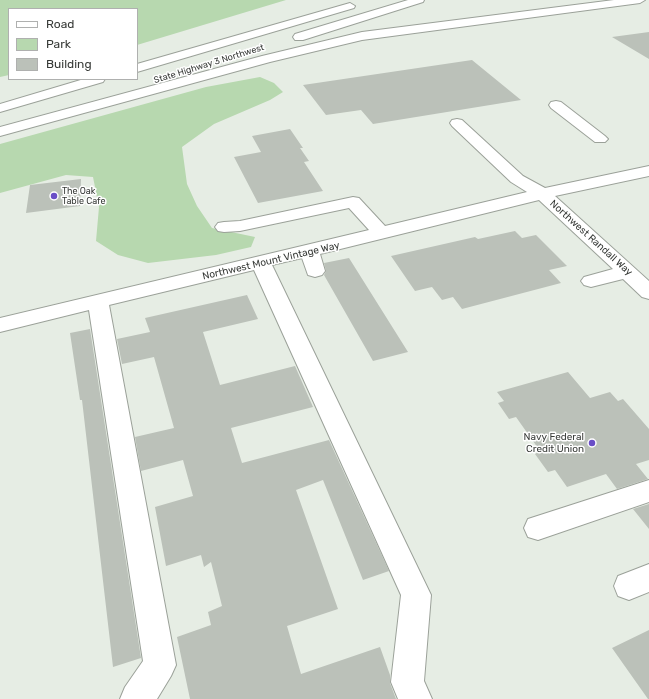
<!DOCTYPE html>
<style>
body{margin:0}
#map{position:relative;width:649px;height:699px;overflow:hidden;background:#e6ede4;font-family:Rubik,sans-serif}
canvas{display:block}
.legend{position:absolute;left:8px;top:8px;width:130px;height:72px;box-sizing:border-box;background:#fff;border:1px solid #afb0af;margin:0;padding:5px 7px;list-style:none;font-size:12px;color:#373a37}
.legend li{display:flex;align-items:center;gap:8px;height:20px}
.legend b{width:20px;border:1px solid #afb0af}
</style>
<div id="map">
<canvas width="649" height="699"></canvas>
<ul class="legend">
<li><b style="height:5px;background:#fff"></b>Road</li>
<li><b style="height:11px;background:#b7d8af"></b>Park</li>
<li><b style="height:11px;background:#bbc1b9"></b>Building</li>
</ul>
</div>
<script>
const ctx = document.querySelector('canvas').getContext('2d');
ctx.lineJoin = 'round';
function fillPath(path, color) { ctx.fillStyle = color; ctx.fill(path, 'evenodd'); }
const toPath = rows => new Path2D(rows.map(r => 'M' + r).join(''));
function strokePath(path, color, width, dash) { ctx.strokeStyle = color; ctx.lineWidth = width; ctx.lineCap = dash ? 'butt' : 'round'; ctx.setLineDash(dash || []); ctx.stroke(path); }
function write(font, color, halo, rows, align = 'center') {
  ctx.font = font + ' Rubik,sans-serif'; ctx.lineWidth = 3; ctx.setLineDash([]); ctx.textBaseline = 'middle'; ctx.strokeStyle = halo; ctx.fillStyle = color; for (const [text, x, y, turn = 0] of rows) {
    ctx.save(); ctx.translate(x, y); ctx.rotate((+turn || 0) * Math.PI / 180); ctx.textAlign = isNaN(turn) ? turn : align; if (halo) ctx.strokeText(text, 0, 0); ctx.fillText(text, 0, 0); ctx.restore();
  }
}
fillPath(toPath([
 [0,0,286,0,137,45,137,9,9,9,9,75,0,77],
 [260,77,274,83,283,92,270,100,214,124,182,147,187,184,197,206,212,228,255,237,251,247,216,255,148,263,118,255,96,241,99,207,93,177,66,175,0,193,0,144,206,87]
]), '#b7d8af');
fillPath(toPath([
 [649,32,649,59,612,37],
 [472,60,521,100,373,124,361,110,326,115,303,85],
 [290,129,303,148,300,148,309,161,304,162,323,191,258,203,234,157,261,152,252,136],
 [81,179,80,206,26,213,30,185],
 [515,231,522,238,536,235,567,266,549,270,561,283,462,309,453,297,442,300,432,287,415,291,391,256,475,237,478,239],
 [349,258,408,352,373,361,324,275,326,271,324,263],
 [247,295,258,319,203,332,220,385,295,366,313,407,231,428,242,463,329,440,389,571,363,580,323,480,296,490,338,609,287,626,301,674,380,647,390,675,390,683,396,699,190,699,177,637,211,625,208,612,222,606,211,562,204,567,201,555,166,566,155,507,193,496,183,460,141,471,135,437,174,428,154,357,122,364,117,339,150,332,145,318],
 [90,329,141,658,113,667,82,400,80,400,70,333],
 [568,372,590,398,610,392,618,401,623,399,649,429,649,460,636,464,648,479,617,489,606,474,567,487,555,470,548,472,535,454,540,451,516,417,509,419,498,403,504,401,497,392],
 [649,504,649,529,633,509],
 [649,630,649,699,648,699,612,648]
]), '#bbc1b9');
const minor = toPath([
 [556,101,561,102,605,136,608,139,605,142,595,142,551,108,549,105,551,102,556,101],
 [457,119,462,120,523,176,545,188,649,166,649,176,555,196,649,281,649,299,642,297,623,279,591,287,584,285,581,281,584,277,613,269,539,200,320,254,325,271,322,275,315,277,308,275,302,258,272,265,431,595,424,681,432,699,398,699,391,682,401,595,254,270,109,305,176,665,171,676,157,699,120,699,125,687,143,661,89,310,0,332,0,318,369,230,349,208,240,231,224,232,218,231,215,227,218,223,224,222,240,221,353,197,359,198,385,226,527,192,511,182,452,126,450,123,452,120,457,119],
 [649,480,649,502,538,540,528,537,524,528,528,519,649,480],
 [649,564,649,592,629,600,618,596,614,586,618,576,649,564]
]);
const highway = toPath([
 [408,0,424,0,423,2,303,40,295,40,293,37,295,34,408,0],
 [614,0,645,0,640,3,362,40,270,62,0,136,0,127,262,56,362,32,614,0],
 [350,3,355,6,354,8,137,72,137,64,350,3],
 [84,79,105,79,103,82,0,112,0,104,84,79]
]);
strokePath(minor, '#9ba199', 2);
strokePath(highway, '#9ba199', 2);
fillPath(minor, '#fff');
fillPath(highway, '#fff');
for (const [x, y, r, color] of [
 [54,196,4,"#6a4ec7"],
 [592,443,4,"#6a4ec7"]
]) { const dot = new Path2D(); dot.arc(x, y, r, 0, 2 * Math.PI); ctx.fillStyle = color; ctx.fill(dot); strokePath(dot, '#fff', 1.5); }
write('9px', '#373a37', '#fff', [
 ["State Highway 3 Northwest",209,64,-17]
]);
write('9px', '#373a37', '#fff', [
 ["The Oak",62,191],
 ["Table Cafe",62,201]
], 'left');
write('10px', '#373a37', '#fff', [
 ["Northwest Randall Way",591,238,42],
 ["Northwest Mount Vintage Way",271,261,-13]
]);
write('10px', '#373a37', '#fff', [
 ["Navy Federal",584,437],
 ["Credit Union",584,449]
], 'right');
</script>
